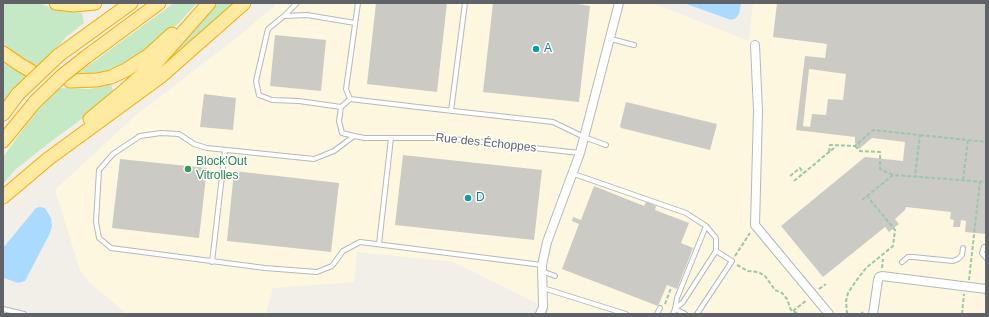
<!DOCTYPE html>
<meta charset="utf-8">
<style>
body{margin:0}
#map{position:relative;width:989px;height:317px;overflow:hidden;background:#f1efe8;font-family:Arial,sans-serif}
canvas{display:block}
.frame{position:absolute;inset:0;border:4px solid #5f6368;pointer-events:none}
</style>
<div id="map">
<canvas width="989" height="317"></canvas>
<div class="frame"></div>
</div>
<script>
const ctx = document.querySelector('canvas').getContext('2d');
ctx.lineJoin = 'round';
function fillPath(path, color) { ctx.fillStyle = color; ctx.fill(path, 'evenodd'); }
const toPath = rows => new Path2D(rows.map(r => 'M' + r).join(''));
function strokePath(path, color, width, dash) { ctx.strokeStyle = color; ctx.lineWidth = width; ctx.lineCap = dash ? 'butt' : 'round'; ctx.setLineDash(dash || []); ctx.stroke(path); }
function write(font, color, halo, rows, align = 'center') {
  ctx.font = font + ' Arial,sans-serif'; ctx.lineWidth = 3; ctx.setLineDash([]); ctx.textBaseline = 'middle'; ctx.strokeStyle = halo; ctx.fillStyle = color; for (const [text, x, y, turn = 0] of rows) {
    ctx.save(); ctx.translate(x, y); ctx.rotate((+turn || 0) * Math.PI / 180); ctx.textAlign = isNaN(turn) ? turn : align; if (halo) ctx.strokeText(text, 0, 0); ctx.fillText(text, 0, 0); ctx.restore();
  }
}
fillPath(toPath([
 [278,3,652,3,749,41,753,3,986,3,986,314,548,314,549,309,453,262,357,252,354,282,273,288,266,314,127,314,90,283,80,270,55,190,136,115,234,40]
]), '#fef7e0');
fillPath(toPath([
 [3,3,38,3,61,11,82,13,84,23,66,37,52,54,37,67,12,53,3,44],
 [174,3,197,3,180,22,150,49,125,65,94,74,77,74],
 [218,3,235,3,149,80,147,78,174,51],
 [3,63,27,77,3,103],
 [111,84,114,95,49,143,16,169,3,184,3,157,24,128,44,104,59,89,61,88,90,89]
]), '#c5e8c5');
fillPath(toPath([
 [684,3,741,3,739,14,736,18,731,20],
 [40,207,45,208,51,218,52,226,50,233,25,281,18,283,4,278,3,248,36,208]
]), '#aadaff');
fillPath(toPath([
 [376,3,447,3,437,92,367,84],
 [493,3,571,3,590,6,579,102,483,92],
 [777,3,986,3,986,234,965,232,966,221,961,220,960,227,953,227,954,220,950,219,951,212,906,207,905,210,895,219,899,224,889,232,885,227,823,277,781,226,865,157,903,161,905,142,872,138,859,149,855,143,855,137,796,130,805,56,825,58,827,44,773,37],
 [809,69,846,74,843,100,828,99,826,115,812,114,810,127,803,126],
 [275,35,326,40,321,91,270,86],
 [204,94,236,98,233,130,200,127],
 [626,102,717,124,710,150,621,128,620,126],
 [403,155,542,170,534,240,395,225],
 [120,159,207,168,199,238,112,228],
 [234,171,339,183,331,252,227,241],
 [594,186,644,206,646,202,656,206,655,210,689,223,681,243,693,248,677,289,667,285,658,306,562,269,579,224,572,221,573,217,581,220]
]), '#cccac5');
const service = toPath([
 [358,3,346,89,350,99,426,108,553,122,584,137,606,145],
 [285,15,297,3],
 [611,39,634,45],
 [350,99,341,107,339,121,342,133,354,136],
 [341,107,299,101,272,100,259,95,256,81,268,29,284,16,307,15,355,23],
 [451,111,465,3],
 [574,174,686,213,706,226,716,238,716,251,683,302,675,309,673,314],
 [379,244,391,138],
 [984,247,982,253,986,258],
 [212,262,225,150],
 [902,262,908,257,913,257,953,261,958,259,962,255,963,248],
 [542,265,360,242,343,251,332,266,317,272,265,268,111,248,99,238,96,222,99,170,113,154,140,136,161,133,179,134,194,144,207,148,314,159,334,151,354,136,365,138,443,138,580,153],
 [542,271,555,276],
 [543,288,626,314],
 [3,309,24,314],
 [657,314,660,308],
 [685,314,675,309,677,298,706,226],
 [697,314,732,261,716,251]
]);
const minor = toPath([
 [755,45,758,111,755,225,829,314],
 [540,314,543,307,542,265,547,242,580,153,619,3],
 [873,314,878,280,879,277,882,276,986,289]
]);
const trunk = toPath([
 [56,3,74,5,95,3],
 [3,53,19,64,31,71],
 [59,55,131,3],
 [86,57,159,3],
 [70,81,97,80,111,77,126,70,149,55,172,34],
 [3,114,18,94],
 [90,119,124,91,157,62,209,3],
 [3,141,35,102],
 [3,197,48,159,160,77,244,3]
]);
strokePath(service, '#b5b8bc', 6);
strokePath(minor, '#b5b8bc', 10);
strokePath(trunk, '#f9ab00', 15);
strokePath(toPath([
 [920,135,986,142],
 [855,146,860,151,880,152,880,169,893,175],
 [829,152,830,145,855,146,873,130,920,135,915,176],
 [790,176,800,168,803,173],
 [963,180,968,140],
 [794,181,834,148],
 [862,200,893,175,986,182],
 [735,256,750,233],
 [737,265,748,271,758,272,765,276,775,290,782,293,787,299,791,310,798,314],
 [882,268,883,259],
 [969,280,980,181],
 [819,289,826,284],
 [665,304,671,288],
 [793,311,807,300],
 [847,314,846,301,848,293,856,281,866,268,893,246,895,230,867,196],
 [861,314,863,312],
 [962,314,964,294]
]), '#9cc7a9', 2, [4, 2]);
strokePath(service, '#fff', 4);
strokePath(minor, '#fff', 8);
strokePath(trunk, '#feeaa1', 13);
const trunkBridge = toPath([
 [18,94,59,55],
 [35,102,62,76,86,57]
]);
strokePath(trunkBridge, '#f9ab00', 15, []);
strokePath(trunkBridge, '#feeaa1', 13);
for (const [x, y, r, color] of [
 [536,49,4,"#0f9aa8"],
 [188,169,4,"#2e9e5b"],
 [468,198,4,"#0f9aa8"]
]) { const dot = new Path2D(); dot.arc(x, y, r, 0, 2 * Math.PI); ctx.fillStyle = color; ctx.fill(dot); strokePath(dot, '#fff', 1.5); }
write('12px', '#0d838f', '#fff', [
 ["A",544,49],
 ["D",476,198]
], 'left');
write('12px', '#5f6368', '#fff', [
 ["Rue des Échoppes",486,143,6]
]);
write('12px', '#27864d', '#fff', [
 ["Block'Out",196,162],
 ["Vitrolles",196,176]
], 'left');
</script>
